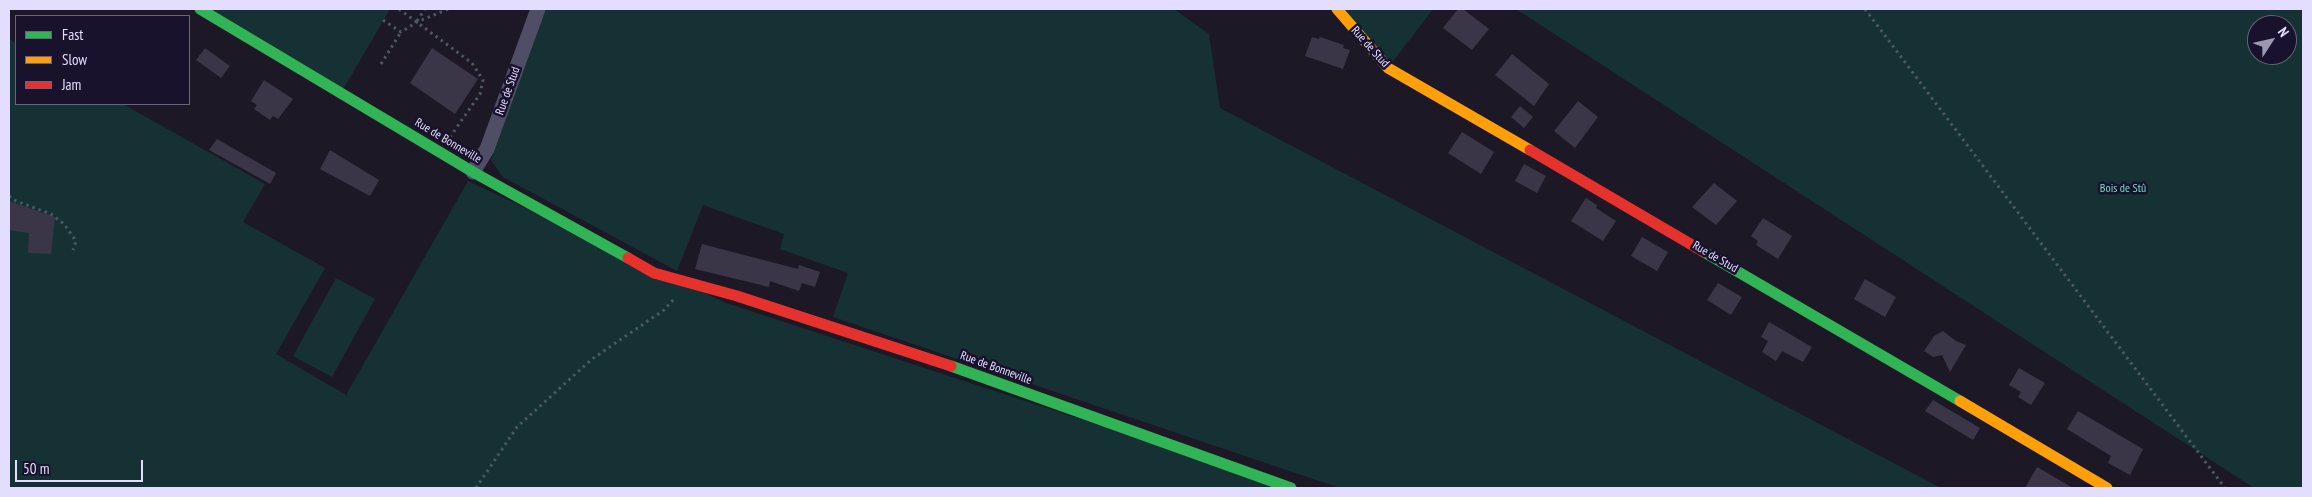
<!DOCTYPE html>
<meta charset="utf-8">
<style>
body{margin:0}
#map{position:relative;width:2312px;height:497px;overflow:hidden;background:#1c1826;font-family:"PT Sans Narrow",sans-serif}
canvas{display:block}
.frame{position:absolute;inset:0;border:10px solid #e3ddfe;pointer-events:none}
.legend{position:absolute;left:15px;top:15px;width:175px;height:90px;box-sizing:border-box;background:#18122c;border:1px solid #696380;margin:0;padding:6px 9px;list-style:none;font-size:15px;color:#e3ddfe}
.legend li{display:flex;align-items:center;gap:10px;height:25px}
.legend b{width:25px;border:1px solid #696380}
.north{position:absolute;left:2247px;top:15px;width:50px;height:50px;box-sizing:border-box;background:#18122c;border:1px solid #696380;border-radius:50%;rotate:55deg;font-size:14px;font-weight:700;line-height:20px;text-align:center;color:#e3ddfe}
.north::after{content:'';display:block;margin:auto;width:18px;height:22px;background:#9d98b2;clip-path:polygon(50% 0,100% 100%,50% 72%,0 100%)}
.scale{position:absolute;left:15px;top:460px;width:128px;height:22px;box-sizing:border-box;border:2px solid #e3ddfe;border-top:0;padding-left:6px;font-size:15px;line-height:18px;white-space:nowrap;color:#e3ddfe;-webkit-text-stroke:4px #18122c;paint-order:stroke}
</style>
<div id="map">
<canvas width="2312" height="497"></canvas>
<div class="frame"></div>
<ul class="legend">
<li><b style="height:6px;background:#30b455"></b>Fast</li>
<li><b style="height:6px;background:#ff9f0a"></b>Slow</li>
<li><b style="height:6px;background:#e5322d"></b>Jam</li>
</ul>
<div class="north">N</div>
<div class="scale">50 m</div>
</div>
<script>
const ctx = document.querySelector('canvas').getContext('2d');
ctx.lineJoin = 'round';
function fillPath(path, color) { ctx.fillStyle = color; ctx.fill(path, 'evenodd'); }
const toPath = rows => new Path2D(rows.map(r => 'M' + r).join(''));
function strokePath(path, color, width, dash) { ctx.strokeStyle = color; ctx.lineWidth = width; ctx.lineCap = dash ? 'butt' : 'round'; ctx.setLineDash(dash || []); ctx.stroke(path); }
function write(font, color, halo, rows, align = 'center') {
  ctx.font = font + ' "PT Sans Narrow",sans-serif'; ctx.lineWidth = 5; ctx.setLineDash([]); ctx.textBaseline = 'middle'; ctx.strokeStyle = halo; ctx.fillStyle = color; for (const [text, x, y, turn = 0] of rows) {
    ctx.save(); ctx.translate(x, y); ctx.rotate((+turn || 0) * Math.PI / 180); ctx.textAlign = isNaN(turn) ? turn : align; if (halo) ctx.strokeText(text, 0, 0); ctx.fillText(text, 0, 0); ctx.restore();
  }
}
fillPath(toPath([
 [200,9,390,9,341,93],
 [544,9,1174,9,1209,34,1220,108,1941,488,1340,488,833,317,848,273,780,249,784,234,703,205,677,271,503,177,491,160],
 [1337,9,1433,9,1388,68],
 [1516,9,2303,9,2303,488,2254,488],
 [2257,25,2287,25,2287,55,2257,55],
 [9,39,16,43,16,104,123,104,265,184,243,222,325,268,276,354,346,395,468,181,726,303,1291,488,9,488],
 [336,278,375,299,332,377,293,356]
]), '#163134');
fillPath(toPath([
 [1458,9,1463,9,1489,29,1472,50,1443,28],
 [1312,37,1319,39,1320,37,1344,45,1343,48,1350,50,1343,69,1305,56],
 [205,48,230,66,221,78,196,60],
 [432,48,478,79,455,114,410,83],
 [1512,54,1549,84,1534,106,1495,75],
 [264,80,293,99,278,119,273,116,270,120,254,109,257,105,251,101],
 [1578,101,1598,117,1575,148,1554,131],
 [1520,106,1533,117,1524,128,1511,117],
 [1462,132,1494,152,1481,174,1448,153],
 [217,139,276,173,270,184,209,150],
 [330,150,379,180,370,196,320,169],
 [1524,164,1546,176,1537,193,1515,181],
 [1714,183,1737,201,1716,225,1692,207],
 [1586,198,1597,205,1596,208,1616,221,1603,241,1571,221],
 [9,201,55,217,51,254,28,253,29,233,9,230],
 [1763,218,1792,236,1778,259,1756,245,1758,241,1751,236],
 [1642,237,1668,252,1657,271,1631,256],
 [702,244,798,269,799,265,820,272,815,287,802,283,799,291,770,281,769,287,695,269],
 [1865,279,1896,297,1885,317,1854,299],
 [1718,283,1742,297,1731,315,1707,300],
 [1769,322,1812,347,1803,362,1782,351,1776,361,1762,352,1768,341,1761,337],
 [1943,331,1956,341,1966,345,1950,372,1942,355,1933,357,1924,351,1934,336],
 [2019,368,2045,383,2031,405,2018,397,2021,392,2009,385],
 [1933,400,1980,428,1973,440,1925,411],
 [2078,411,2143,449,2130,475,2108,463,2111,456,2067,429],
 [2037,467,2073,488,2025,488]
]), '#3b3647');
strokePath(toPath([
 [399,9,472,63,483,80,480,94,450,137],
 [1865,9,2225,488],
 [383,20,401,32,417,22,448,9],
 [417,21,425,9],
 [381,64,401,32],
 [9,196,16,201,51,214,64,224,76,241,73,250],
 [476,488,517,427,592,359,664,310,674,299]
]), '#4b5767', 3, [2.5, 4]);
strokePath(toPath([
 [473,172,487,149,538,9]
]), '#504e66', 15);
strokePath(toPath([
 [200,9,473,172,628,258],
 [1704,252,1960,401],
 [951,366,1291,488]
]), '#30b455', 11);
strokePath(toPath([
 [1337,9,1388,68,1530,150],
 [1960,401,2107,488]
]), '#ff9f0a', 11);
strokePath(toPath([
 [1530,150,1704,252],
 [628,258,654,273,737,296,951,366]
]), '#e5322d', 11);
write('12px', '#e3ddfe', '#18122c', [
 ["Rue de Stud",1370,47,48],
 ["Rue de Stud",508,91,-70],
 ["Rue de Bonneville",448,141,31],
 ["Rue de Stud",1715,257,30],
 ["Rue de Bonneville",996,368,20]
]);
write('12px', '#68dfc9', '#18122c', [
 ["Bois de Stû",2123,189]
]);
</script>
